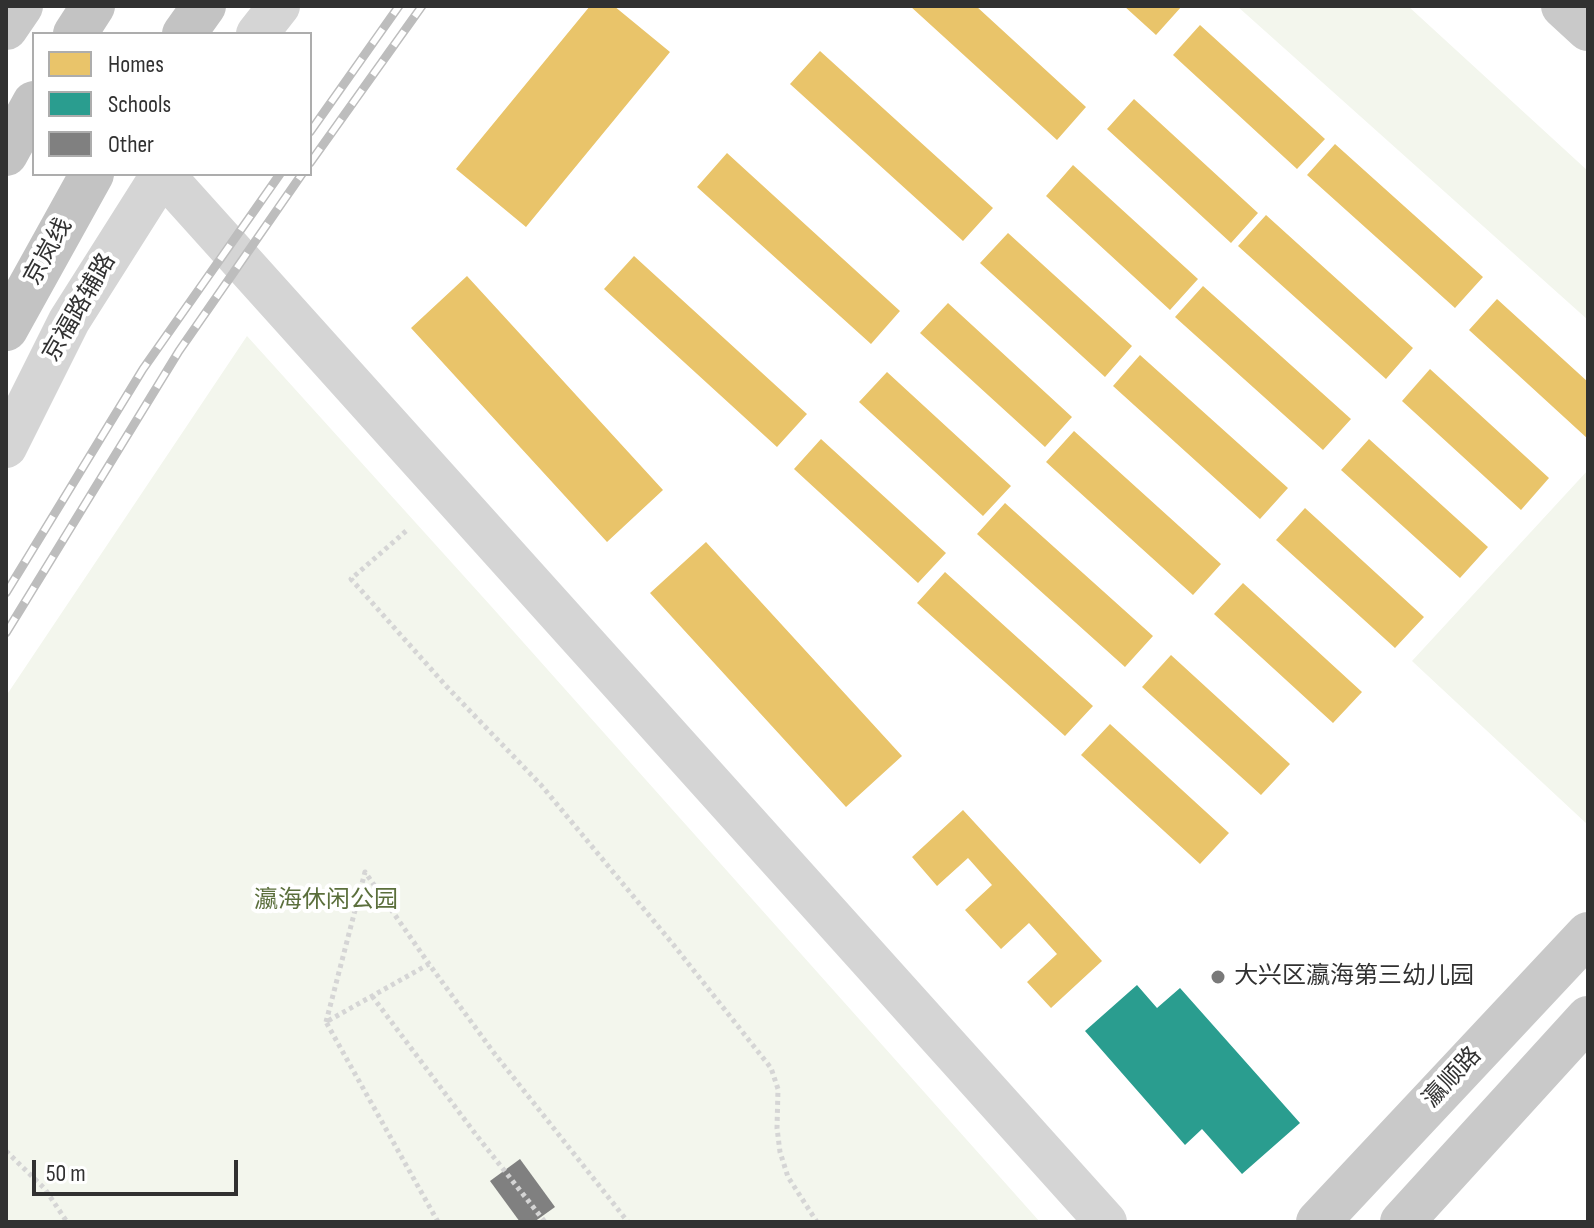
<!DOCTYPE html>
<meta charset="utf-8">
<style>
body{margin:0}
#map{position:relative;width:1594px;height:1228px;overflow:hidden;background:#fff;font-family:"Sofia Sans Condensed",sans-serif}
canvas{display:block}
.frame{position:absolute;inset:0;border:8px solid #313131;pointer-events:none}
.legend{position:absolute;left:32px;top:32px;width:280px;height:144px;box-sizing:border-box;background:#fff;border:2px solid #adadad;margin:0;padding:10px 14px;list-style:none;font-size:24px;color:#313131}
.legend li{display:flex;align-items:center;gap:16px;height:40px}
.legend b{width:40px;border:2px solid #adadad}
.scale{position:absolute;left:32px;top:1160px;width:206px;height:36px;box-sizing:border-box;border:4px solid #313131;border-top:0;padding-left:10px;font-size:24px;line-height:28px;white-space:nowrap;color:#313131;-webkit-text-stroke:6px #fff;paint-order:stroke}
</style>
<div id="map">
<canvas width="1594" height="1228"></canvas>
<div class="frame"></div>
<ul class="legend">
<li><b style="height:22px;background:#e9c46a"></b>Homes</li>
<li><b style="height:22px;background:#2a9d8f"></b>Schools</li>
<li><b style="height:22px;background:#808080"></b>Other</li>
</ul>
<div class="scale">50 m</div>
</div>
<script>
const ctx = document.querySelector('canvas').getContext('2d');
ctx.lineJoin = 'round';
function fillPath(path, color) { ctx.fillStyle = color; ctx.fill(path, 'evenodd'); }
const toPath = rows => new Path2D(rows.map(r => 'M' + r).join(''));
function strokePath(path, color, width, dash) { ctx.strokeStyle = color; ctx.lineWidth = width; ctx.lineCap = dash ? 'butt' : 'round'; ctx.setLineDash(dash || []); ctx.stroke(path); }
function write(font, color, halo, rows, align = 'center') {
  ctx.font = font + ' "Sofia Sans Condensed","Noto Sans SC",sans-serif'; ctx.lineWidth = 8; ctx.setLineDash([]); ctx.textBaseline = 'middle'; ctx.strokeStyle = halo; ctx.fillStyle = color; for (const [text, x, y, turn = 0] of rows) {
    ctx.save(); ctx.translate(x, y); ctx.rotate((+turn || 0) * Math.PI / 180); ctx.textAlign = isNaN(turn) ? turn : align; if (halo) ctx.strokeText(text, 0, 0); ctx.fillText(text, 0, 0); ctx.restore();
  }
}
fillPath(toPath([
 [1237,6,1408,6,1588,171,1588,320],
 [247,336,490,605,1040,1222,6,1222,6,696],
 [1588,470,1588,825,1412,661]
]), '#f3f6ed');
fillPath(toPath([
 [590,6,614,6,670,52,526,227,456,169],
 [910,6,976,6,1086,107,1057,140],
 [1124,6,1182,6,1156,35],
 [1200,25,1325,139,1297,169,1173,55],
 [820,51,993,208,963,241,790,84],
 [1134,99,1258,213,1231,243,1107,129],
 [1335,144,1483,277,1455,308,1307,175],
 [727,153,900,311,871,344,697,187],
 [1073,165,1198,279,1170,310,1046,196],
 [1266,215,1413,348,1386,379,1238,246],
 [1008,233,1132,346,1105,377,980,263],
 [634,256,807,414,777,447,604,289],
 [467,276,663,490,607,542,411,328],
 [1203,286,1351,419,1323,450,1175,317],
 [1497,299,1588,382,1588,439,1469,330],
 [948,303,1072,417,1045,447,920,333],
 [1140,355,1288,488,1260,519,1113,386],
 [1430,369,1549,478,1521,510,1402,401],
 [887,372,1011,486,983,516,859,402],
 [1074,431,1221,564,1193,595,1046,462],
 [821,439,946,553,918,583,794,469],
 [1369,439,1488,547,1460,578,1341,470],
 [1005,503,1153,636,1125,667,977,534],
 [1305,508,1424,617,1395,648,1276,540],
 [706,542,902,756,846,807,650,593],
 [945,572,1093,706,1065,736,917,603],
 [1243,583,1362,692,1333,723,1214,614],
 [1171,655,1290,764,1261,795,1142,687],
 [1110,724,1229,833,1200,864,1081,755],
 [963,810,1102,961,1051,1008,1027,982,1057,954,1029,923,1001,949,965,910,992,885,968,858,937,886,912,857]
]), '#e9c46a');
fillPath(toPath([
 [1137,985,1157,1008,1180,988,1300,1123,1242,1174,1202,1129,1185,1145,1085,1031]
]), '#2a9d8f');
fillPath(toPath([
 [520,1159,555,1207,534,1222,520,1222,490,1181]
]), '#808080');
strokePath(toPath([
 [406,531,351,579,447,687,541,785,672,943,771,1068,778,1089,777,1128,780,1152,788,1177,817,1222],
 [372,996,477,1136,545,1222],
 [326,1022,365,872,429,964],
 [6,1151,45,1189,67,1222],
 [438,1222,326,1022,429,964,494,1053,628,1222]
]), '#d5d5d5', 5, [4, 4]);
strokePath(toPath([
 [257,34,279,6],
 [163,174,1106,1222],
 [6,447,69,321,162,174]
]), '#d5d5d5', 42);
strokePath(toPath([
 [1563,6,1588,29],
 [6,28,21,6],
 [1318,1222,1588,934],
 [1402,1222,1588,1018]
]), '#c9c9c9', 44);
strokePath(toPath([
 [75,34,93,6],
 [184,34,204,6],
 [6,154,34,103],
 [6,329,92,174]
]), '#c3c3c3', 44);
const rail = toPath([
 [310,132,399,6],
 [310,163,422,6],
 [6,593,143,369,280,174],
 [6,633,179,351,302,174]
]);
strokePath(rail, '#bdbdbd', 9);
strokePath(rail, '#fff', 6, [18]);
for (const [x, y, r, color] of [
 [1218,977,8,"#797979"]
]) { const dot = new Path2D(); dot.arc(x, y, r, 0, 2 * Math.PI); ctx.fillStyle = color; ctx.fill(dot); strokePath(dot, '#fff', 3); }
write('24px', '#313131', '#fff', [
 ["京岚线",49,252,-61],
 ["京福路辅路",80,308,-60],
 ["瀛顺路",1453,1078,-47]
]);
write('24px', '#5b6f3c', '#fff', [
 ["瀛海休闲公园",326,901]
]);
write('24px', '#313131', '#fff', [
 ["大兴区瀛海第三幼儿园",1234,977]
], 'left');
</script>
